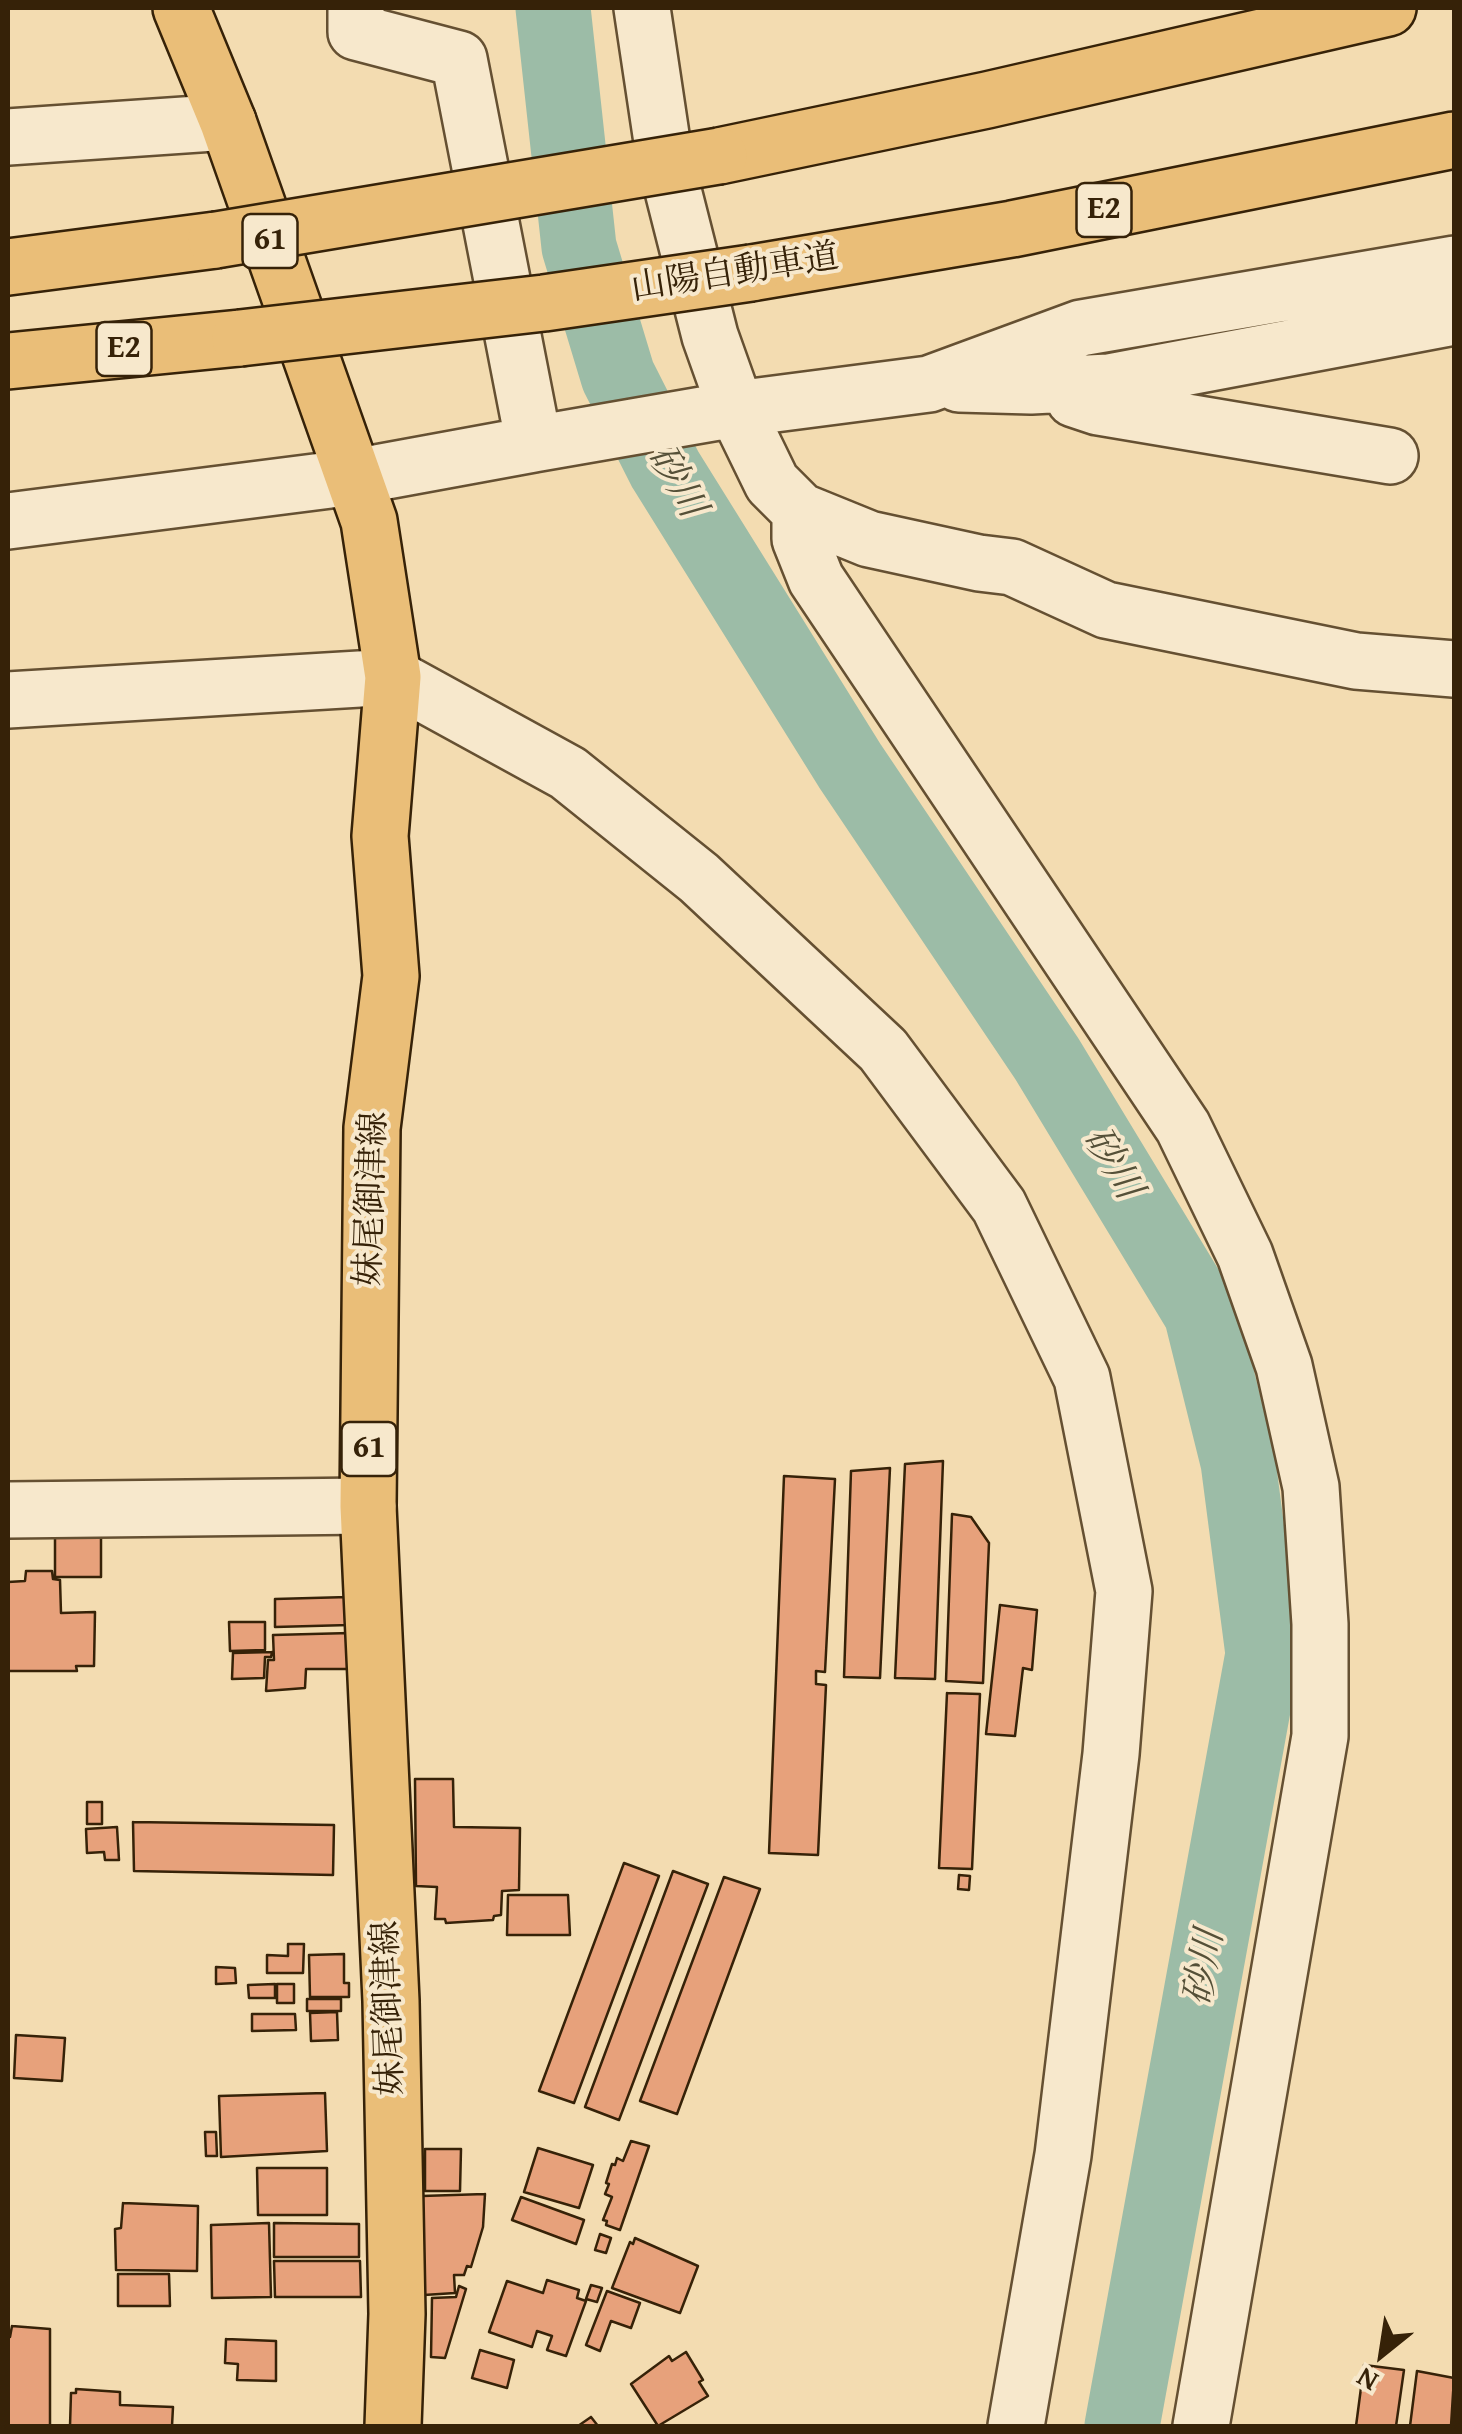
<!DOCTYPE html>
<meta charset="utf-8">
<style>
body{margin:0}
#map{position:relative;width:1462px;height:2434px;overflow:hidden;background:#f3dcb1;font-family:"Gentium Book Plus",serif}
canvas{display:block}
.frame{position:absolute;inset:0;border:10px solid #362208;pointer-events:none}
.north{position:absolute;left:1332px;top:2304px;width:100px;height:100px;-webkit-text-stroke:8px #f7e8cc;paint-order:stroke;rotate:210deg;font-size:28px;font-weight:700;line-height:40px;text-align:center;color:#362208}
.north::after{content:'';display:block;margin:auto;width:35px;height:45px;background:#362208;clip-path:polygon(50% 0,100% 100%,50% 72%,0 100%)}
</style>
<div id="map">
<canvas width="1462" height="2434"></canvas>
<div class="frame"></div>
<div class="north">N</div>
</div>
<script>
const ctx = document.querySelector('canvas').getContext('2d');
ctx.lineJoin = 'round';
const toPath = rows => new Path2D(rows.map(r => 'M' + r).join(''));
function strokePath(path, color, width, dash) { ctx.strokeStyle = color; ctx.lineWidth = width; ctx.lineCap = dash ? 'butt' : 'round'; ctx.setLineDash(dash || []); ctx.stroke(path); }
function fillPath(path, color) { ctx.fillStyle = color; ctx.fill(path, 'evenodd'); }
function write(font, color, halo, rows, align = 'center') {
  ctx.font = font + ' "Gentium Book Plus","Noto Serif JP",serif'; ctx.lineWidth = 8; ctx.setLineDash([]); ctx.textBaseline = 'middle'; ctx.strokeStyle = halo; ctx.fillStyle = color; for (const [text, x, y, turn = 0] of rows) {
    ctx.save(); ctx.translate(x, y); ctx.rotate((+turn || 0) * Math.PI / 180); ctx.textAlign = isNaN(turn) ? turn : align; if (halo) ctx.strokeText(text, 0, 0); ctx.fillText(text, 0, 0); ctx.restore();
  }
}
strokePath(toPath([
 [553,8,579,247,618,376,665,469,850,766,1047,1059,1201,1313,1238,1462,1263,1654,1122,2426]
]), '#9cbca7', 75);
const building = toPath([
 [943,1461,935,1679,895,1678,905,1464,943,1461],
 [890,1468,880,1678,844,1677,851,1471,890,1468],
 [784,1476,835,1479,825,1672,816,1671,816,1684,826,1685,818,1855,769,1853,784,1476],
 [952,1514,971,1517,989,1543,983,1683,946,1681,952,1514],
 [55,1533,101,1533,101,1577,55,1577,55,1533],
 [26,1571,52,1571,53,1579,60,1580,61,1613,95,1612,94,1666,76,1666,77,1671,8,1671,8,1582,25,1581,26,1571],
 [348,1597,349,1625,275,1627,275,1599,348,1597],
 [1000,1605,1037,1610,1032,1670,1023,1668,1015,1736,986,1734,1000,1605],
 [229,1622,265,1622,265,1650,230,1651,229,1622],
 [350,1633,350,1669,306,1669,305,1688,266,1691,268,1660,274,1660,273,1635,350,1633],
 [272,1652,271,1657,265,1657,264,1678,232,1679,233,1653,272,1652],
 [947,1693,980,1694,972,1869,939,1868,947,1693],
 [415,1779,453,1779,454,1827,520,1828,519,1890,502,1891,501,1915,494,1916,493,1920,446,1923,445,1919,435,1919,437,1887,416,1886,415,1779],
 [87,1802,102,1802,102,1824,87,1824,87,1802],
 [133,1822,334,1825,333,1875,134,1871,133,1822],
 [117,1827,119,1860,105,1860,104,1852,87,1853,86,1829,117,1827],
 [624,1863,659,1876,574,2103,539,2091,624,1863],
 [673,1871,708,1884,619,2120,585,2107,673,1871],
 [959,1875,970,1876,969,1890,958,1889,959,1875],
 [724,1877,760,1889,677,2114,640,2101,724,1877],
 [508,1895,568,1895,570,1935,507,1935,508,1895],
 [288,1944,304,1944,303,1973,267,1973,267,1955,288,1956,288,1944],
 [344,1954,344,1983,349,1983,349,1997,310,1997,309,1955,344,1954],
 [216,1967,235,1968,236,1983,216,1984,216,1967],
 [275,1984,275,1998,249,1998,248,1985,275,1984],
 [277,1984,294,1984,294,2003,277,2003,277,1984],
 [307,1999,341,1999,341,2011,307,2011,307,1999],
 [337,2012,338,2040,311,2041,310,2013,337,2012],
 [252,2014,295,2014,296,2030,252,2031,252,2014],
 [16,2035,65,2038,62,2081,14,2078,16,2035],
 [325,2093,327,2151,221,2157,219,2096,325,2093],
 [205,2132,216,2132,217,2156,206,2156,205,2132],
 [631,2141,649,2146,620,2230,606,2225,607,2221,603,2220,612,2197,605,2194,609,2184,606,2183,612,2164,615,2165,617,2158,623,2161,631,2141],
 [538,2148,593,2165,579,2208,524,2192,538,2148],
 [425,2149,461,2149,460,2191,425,2191,425,2149],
 [257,2168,327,2168,327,2215,258,2215,257,2168],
 [485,2194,483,2227,471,2267,467,2266,464,2275,454,2275,455,2293,424,2295,422,2196,485,2194],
 [521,2197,584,2220,576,2244,512,2220,521,2197],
 [123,2203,198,2206,197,2271,116,2270,115,2229,121,2228,123,2203],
 [269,2223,271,2297,212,2298,211,2225,269,2223],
 [274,2223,359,2224,359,2257,274,2257,274,2223],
 [600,2234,611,2238,606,2253,595,2250,600,2234],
 [635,2238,698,2266,680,2313,612,2288,630,2242,633,2244,635,2238],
 [274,2261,360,2261,361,2297,275,2297,274,2261],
 [118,2274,169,2274,170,2306,118,2306,118,2274],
 [547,2280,579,2290,577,2298,586,2301,566,2356,547,2350,552,2336,537,2331,532,2347,489,2332,507,2281,543,2293,547,2280],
 [591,2285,602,2288,597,2302,586,2299,591,2285],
 [459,2286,466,2289,445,2358,431,2357,432,2298,456,2297,459,2286],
 [607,2291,640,2303,631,2328,611,2321,600,2351,586,2345,607,2291],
 [12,2326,50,2329,50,2426,8,2426,8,2337,10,2337,12,2326],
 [226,2339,276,2341,276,2381,237,2380,238,2364,225,2363,226,2339],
 [480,2350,514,2360,507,2388,472,2378,480,2350],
 [686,2352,703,2380,699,2382,708,2396,658,2426,631,2384,669,2356,672,2361,686,2352],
 [1364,2365,1404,2370,1396,2426,1356,2426,1364,2365],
 [1417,2371,1454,2378,1451,2426,1410,2426,1417,2371],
 [76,2389,120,2392,120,2405,173,2407,172,2426,70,2426,71,2393,76,2393,76,2389],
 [591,2417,598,2426,578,2426,591,2417]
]);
fillPath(building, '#e7a17b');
strokePath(building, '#362208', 2.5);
const minor = toPath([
 [642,8,664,155,710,336,736,409,772,483,800,511,869,539,979,563,1012,567,1106,610,1356,661,1454,669],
 [8,137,228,122],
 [959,384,1031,386,1109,382,1454,317],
 [1074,399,1098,407,1390,456],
 [534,444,736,409,929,384,1081,328,1454,264],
 [800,511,800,539,816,579,1183,1127,1245,1255,1284,1366,1311,1487,1320,1624,1320,1736,1201,2426],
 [8,521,354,477,534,444,459,59,356,32,356,8],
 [8,700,393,677,568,773,699,878,883,1050,999,1206,1082,1378,1124,1591,1111,1754,1063,2155,1016,2426],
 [8,1510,368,1506]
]);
const major = toPath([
 [181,8,228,122,369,521,393,677,380,836,391,976,372,1128,368,1506,391,2001,397,2314,393,2426]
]);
const highway = toPath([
 [719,156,987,100,1388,8],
 [8,267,216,240],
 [751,273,1012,229,1454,140],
 [8,361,240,338]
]);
strokePath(minor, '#655032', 60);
strokePath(major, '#362208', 60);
strokePath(highway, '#362208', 60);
strokePath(minor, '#f7e8cc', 55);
strokePath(major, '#eabe78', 55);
strokePath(highway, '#eabe78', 55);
const highwayBridge = toPath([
 [216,240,719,156],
 [240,338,544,303,751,273]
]);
strokePath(highwayBridge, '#362208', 60, []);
strokePath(highwayBridge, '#eabe78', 55);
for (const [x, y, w] of [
 [1104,210,55],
 [270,241,55],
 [124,349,55],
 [369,1449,55]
]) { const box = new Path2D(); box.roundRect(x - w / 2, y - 27, w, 54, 8); ctx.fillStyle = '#f7e8cc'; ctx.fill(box); strokePath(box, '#362208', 2.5); }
write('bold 32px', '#362208', null, [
 ["E2",1104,210],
 ["61",270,241],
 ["E2",124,349],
 ["61",369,1449]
]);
write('35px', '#362208', '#f7e8cc', [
 ["山陽自動車道",735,274,-9],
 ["妹尾御津線",373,1199,-88],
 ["妹尾御津線",390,2008,-92]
]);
write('italic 38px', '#555038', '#f7e8cc', [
 ["砂川",675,482,60],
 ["砂川",1111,1164,59],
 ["砂川",1206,1968,-80]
]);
</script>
